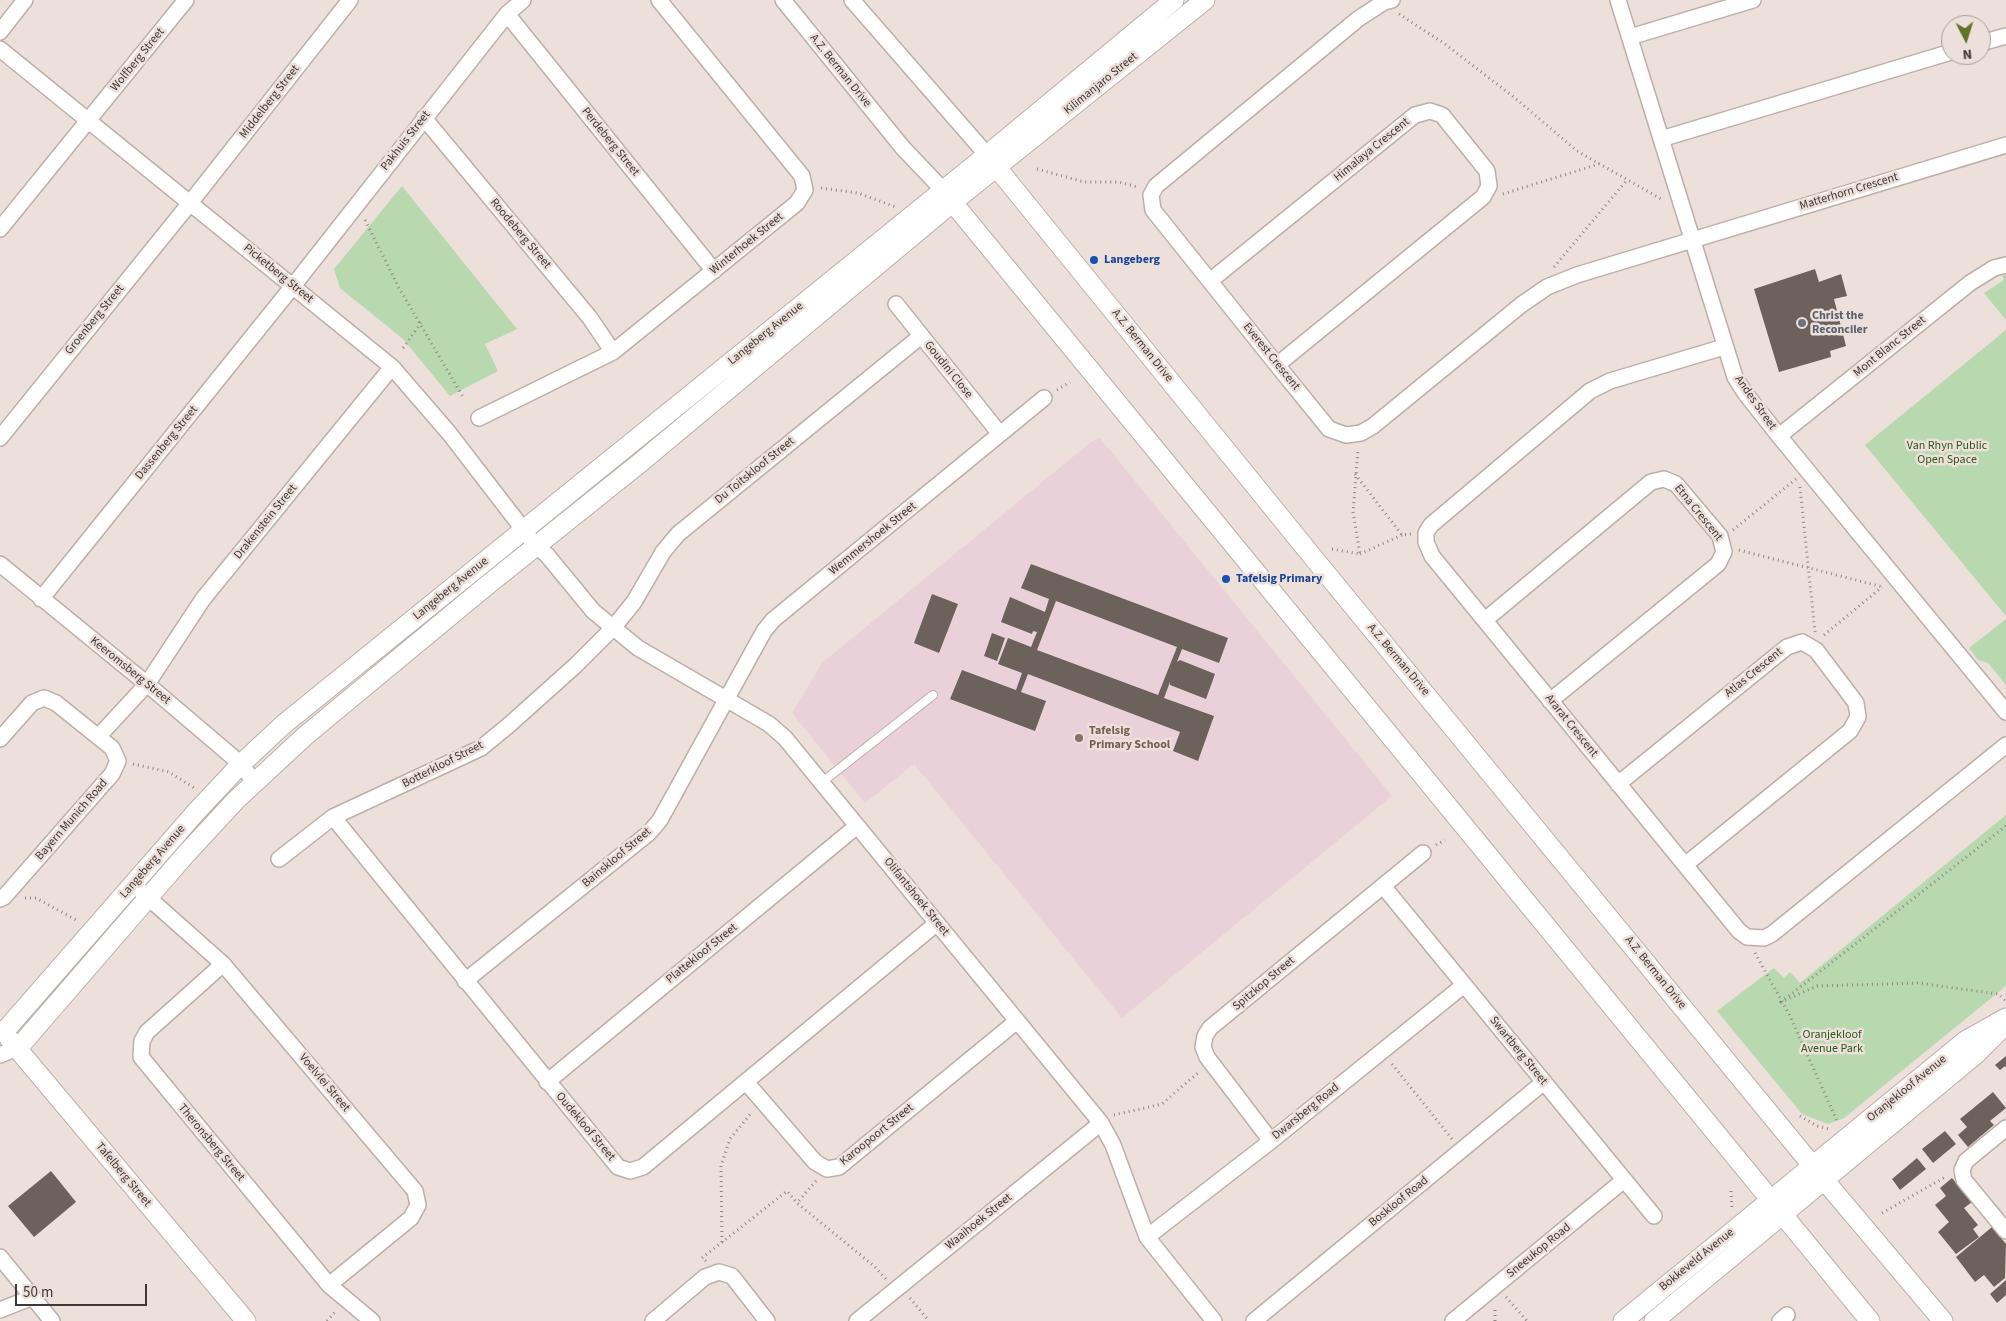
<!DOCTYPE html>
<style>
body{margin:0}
#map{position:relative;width:2006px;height:1321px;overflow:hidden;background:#eddfd9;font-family:"Source Sans 3",sans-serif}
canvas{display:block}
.north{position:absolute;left:1941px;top:15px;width:50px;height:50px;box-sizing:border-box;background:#eddfd9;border:1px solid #a79d98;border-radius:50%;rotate:175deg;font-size:14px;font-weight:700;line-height:20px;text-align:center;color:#3e3937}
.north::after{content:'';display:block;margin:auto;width:18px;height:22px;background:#607424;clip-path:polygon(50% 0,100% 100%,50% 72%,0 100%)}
.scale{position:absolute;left:15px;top:1284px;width:132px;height:22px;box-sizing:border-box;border:2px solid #3e3937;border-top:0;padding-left:6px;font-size:15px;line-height:18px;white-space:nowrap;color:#3e3937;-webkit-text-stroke:4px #eddfd9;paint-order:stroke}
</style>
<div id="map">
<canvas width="2006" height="1321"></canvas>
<div class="north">N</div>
<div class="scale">50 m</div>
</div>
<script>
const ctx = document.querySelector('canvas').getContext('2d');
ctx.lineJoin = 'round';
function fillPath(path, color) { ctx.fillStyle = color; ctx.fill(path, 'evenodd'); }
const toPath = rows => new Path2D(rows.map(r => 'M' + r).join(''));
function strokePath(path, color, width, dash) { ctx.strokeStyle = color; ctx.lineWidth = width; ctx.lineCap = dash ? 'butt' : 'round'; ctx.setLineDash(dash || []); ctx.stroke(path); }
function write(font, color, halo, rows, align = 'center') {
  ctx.font = font + ' "Source Sans 3",sans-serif'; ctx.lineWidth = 5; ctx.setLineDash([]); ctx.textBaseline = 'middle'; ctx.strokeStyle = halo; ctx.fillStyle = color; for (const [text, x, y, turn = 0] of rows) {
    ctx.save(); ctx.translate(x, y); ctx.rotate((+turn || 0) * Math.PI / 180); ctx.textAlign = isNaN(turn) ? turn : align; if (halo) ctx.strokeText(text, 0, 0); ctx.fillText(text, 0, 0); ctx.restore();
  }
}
fillPath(toPath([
 [1100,438,1392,796,1122,1018,914,764,865,803,792,713,822,663,1091,442]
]), '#ead1d9');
fillPath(toPath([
 [402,186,517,329,485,344,498,371,450,396,403,339,340,288,334,269],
 [2006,274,2006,320,1984,293,2004,280,2002,276],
 [2006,330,2006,616,1865,445],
 [2006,619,2006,685,1988,663,1978,660,1969,648],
 [2006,815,2006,986,1844,1118,1828,1124,1802,1114,1717,1011,1774,968,1784,978,1790,972,1800,983]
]), '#b8d8b0');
fillPath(toPath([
 [1815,269,1819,282,1841,274,1847,296,1834,299,1846,346,1830,351,1831,357,1779,372,1754,289],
 [1031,564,1228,638,1219,663,1182,649,1177,662,1180,660,1215,674,1206,699,1170,685,1170,682,1164,698,1214,716,1198,761,1173,751,1180,732,1028,674,1021,692,1046,701,1035,731,950,699,962,670,1016,690,1022,673,998,664,1008,638,1031,647,1037,632,1033,631,1032,634,1001,622,1010,597,1045,612,1049,599,1021,588],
 [1056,601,1177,647,1158,695,1037,650],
 [932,594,958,604,939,653,914,643],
 [992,633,1005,638,997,661,984,656],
 [2006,1056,2006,1068,2005,1066,2000,1070,1995,1065],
 [1993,1092,2006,1108,1990,1121,1994,1125,1968,1147,1958,1135,1967,1127,1960,1119],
 [1945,1131,1956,1144,1933,1163,1922,1149],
 [1917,1158,1926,1169,1900,1190,1892,1179],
 [51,1171,76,1202,34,1237,8,1206],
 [1952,1178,1972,1202,1964,1208,1978,1225,1973,1229,1979,1237,1956,1254,1938,1232,1949,1222,1935,1205,1946,1196,1940,1188],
 [1992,1227,2006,1244,2005,1278,1994,1287,1984,1275,1975,1282,1956,1257],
 [2006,1280,2006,1295,1997,1303,1990,1294]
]), '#6d615c');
const service = toPath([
 [821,783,933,695]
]);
const minor = toPath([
 [783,0,903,148,943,190],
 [852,0,987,155],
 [1392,0,1384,2,1358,19,1156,186,1151,195,1153,210,1277,365,1329,429,1346,435,1361,433,1373,426,1521,305,1547,287,1577,275,2006,145],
 [1618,0,1735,377,1745,393,1779,436,2006,712],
 [507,14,714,271],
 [0,32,25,0],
 [1630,37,1753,0],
 [1981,43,2006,36],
 [0,49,392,367,449,433,536,546,547,555,593,611,638,648,769,724,785,738,1101,1123,1113,1145,1147,1237,1214,1321],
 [424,118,590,318,613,352],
 [1661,139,1951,52],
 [0,229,186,0],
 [1210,281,1415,115,1430,111,1442,115,1487,171,1489,186,1483,197,1277,365],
 [896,304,1000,434],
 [1724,347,1610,381,1590,391,1431,525,1426,533,1426,542,1432,556,1739,931,1747,937,1764,938,1772,934,2006,745],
 [479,418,613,352,797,203,805,190,802,176,659,0],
 [1779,436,1970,283,1994,268,2006,265],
 [0,438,190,203,350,0],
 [0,564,147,684,241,764,255,783],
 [41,599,293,286,507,14,523,0],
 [1485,620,1651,482,1664,479,1676,484,1720,536,1724,552,1718,564,1550,701],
 [98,737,147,684,203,599,392,367],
 [0,739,32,703,44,698,56,703,112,748,118,761,112,774,4,897,0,899],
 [1618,784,1787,647,1802,642,1816,650,1856,703,1858,717,1850,731,1685,865],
 [333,817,618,1167,630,1171,643,1167,937,923],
 [279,859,333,817,481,748,509,725,576,665,613,628,634,602,663,552,678,534,921,336],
 [134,885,223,964,415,1191,418,1205,411,1218,329,1285],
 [1383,886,1654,1216],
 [223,964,147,1032,142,1041,141,1057,329,1285,372,1321],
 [465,981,649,833,660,820,764,631,773,620,1044,398],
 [0,1055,19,1047],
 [547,1082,857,826],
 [746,1082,815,1162,827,1169,839,1167,1017,1021],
 [2006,1128,1966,1161,1962,1170,1964,1180,2006,1231],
 [1271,1141,1207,1057,1203,1047,1205,1036,1210,1028,1423,853],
 [1147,1237,1271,1141,1464,985],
 [0,1257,52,1321],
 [0,1310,33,1297],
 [653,1321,705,1277,719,1272,732,1276,767,1321],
 [857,1321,1101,1123],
 [1254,1321,1544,1082],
 [1453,1321,1624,1180],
 [1780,1321,1787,1315]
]);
const tertiary = toPath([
 [989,158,1316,561,1825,1181,1943,1321],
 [945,193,1870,1321],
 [3,1033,196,812,241,764,284,724,987,155,1174,0],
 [10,1040,246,1321],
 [19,1047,186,854,236,800,305,736,485,587,641,462,953,202,1205,0],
 [1623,1321,1965,1041,2006,1018],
 [1654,1321,1975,1055,2003,1027]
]);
strokePath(service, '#bcafa9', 10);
strokePath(minor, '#bcafa9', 18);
strokePath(tertiary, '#bcafa9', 21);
strokePath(toPath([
 [1399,14,1445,44,1515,98,1577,151,1663,200],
 [1037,169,1084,182,1119,182,1137,187],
 [821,188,858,193,896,207],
 [1503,194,1599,164],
 [365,220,399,288,463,397],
 [1554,267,1627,180],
 [403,348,421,323],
 [1057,390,1070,382],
 [1355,474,1402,535,1411,534],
 [1800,487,1815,632],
 [1733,530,1796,479],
 [1332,549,1360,554,1353,512,1358,450],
 [1739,550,1883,587],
 [1360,554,1402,535],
 [1824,635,1882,587],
 [133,764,169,772,196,789],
 [2006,826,1781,1002,1817,986,1918,983,1998,994,2006,1001],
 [1436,845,1445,840],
 [25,898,36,898,78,921],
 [1755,953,1789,1014,1838,1123],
 [1392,1064,1452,1139],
 [1114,1115,1162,1104,1199,1072],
 [1800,1116,1817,1126,1829,1129],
 [816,1181,797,1203,874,1266,886,1279],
 [1731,1191,1732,1209],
 [1882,1213,1947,1176],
 [722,1242,721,1166,730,1139,752,1112],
 [706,1261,702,1258,787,1191,797,1203],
 [1506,1297,1527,1321],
 [910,1298,929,1321],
 [327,1321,336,1311],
 [1495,1321,1495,1307]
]), '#908783', 3, [1, 4]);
strokePath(service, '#fff', 8);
strokePath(minor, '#fff', 15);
strokePath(tertiary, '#fff', 19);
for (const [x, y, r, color] of [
 [1094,260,5,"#1a4fb4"],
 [1802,323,5,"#6b7280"],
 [1226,579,5,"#1a4fb4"],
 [1079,738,5,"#8d6e63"]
]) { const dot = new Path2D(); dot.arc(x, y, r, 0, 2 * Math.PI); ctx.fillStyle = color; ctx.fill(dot); strokePath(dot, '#eddfd9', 2); }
write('12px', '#3e3937', '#eddfd9', [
 ["Wolfberg Street",138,60,-51],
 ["A.Z. Berman Drive",840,71,51],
 ["Kilimanjaro Street",1101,84,-39],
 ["Middelberg Street",270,102,-52],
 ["Pakhuis Street",406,141,-52],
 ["Perdeberg Street",610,142,51],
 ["Himalaya Crescent",1372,150,-39],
 ["Matterhorn Crescent",1849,192,-17],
 ["Roodeberg Street",520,234,50],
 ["Winterhoek Street",747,244,-39],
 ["Picketberg Street",278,274,39],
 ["Groenberg Street",95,320,-51],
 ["Langeberg Avenue",766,334,-39],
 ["A.Z. Berman Drive",1142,346,51],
 ["Mont Blanc Street",1890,347,-39],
 ["Everest Crescent",1271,357,51],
 ["Goudini Close",948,370,51],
 ["Andes Street",1755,403,55],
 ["Dassenberg Street",167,443,-51],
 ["Du Toitskloof Street",755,471,-39],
 ["Etna Crescent",1698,513,51],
 ["Drakenstein Street",266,522,-51],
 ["Wemmershoek Street",873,539,-39],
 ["Langeberg Avenue",451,589,-39],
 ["A.Z. Berman Drive",1398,660,50],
 ["Keeromsberg Street",130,671,39],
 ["Atlas Crescent",1754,673,-39],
 ["Ararat Crescent",1571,726,51],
 ["Botterkloof Street",443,765,-27],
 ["Bayern Munich Road",72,820,-49],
 ["Bainskloof Street",617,858,-40],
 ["Langeberg Avenue",153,862,-49],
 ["Olifantshoek Street",916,897,51],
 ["Plattekloof Street",702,954,-39],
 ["A.Z. Berman Drive",1655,973,51],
 ["Spitzkop Street",1264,984,-40],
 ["Swartberg Street",1518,1051,51],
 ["Voelvlei Street",324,1083,50],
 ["Oranjekloof Avenue",1907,1089,-39],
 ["Dwarsberg Road",1306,1112,-39],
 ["Oudekloof Street",585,1127,50],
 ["Karoopoort Street",877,1135,-39],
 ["Theronsberg Street",211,1143,50],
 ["Tafelberg Street",123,1175,50],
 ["Boskloof Road",1399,1202,-39],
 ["Waaihoek Street",979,1222,-39],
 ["Sneeukop Road",1539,1251,-39],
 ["Bokkeveld Avenue",1697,1260,-39]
]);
write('bold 12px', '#164399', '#eddfd9', [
 ["Langeberg",1104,260],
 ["Tafelsig Primary",1236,579]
], 'left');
write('bold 12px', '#5b616d', '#eddfd9', [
 ["Christ the",1812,316],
 ["Reconciler",1812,330]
], 'left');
write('12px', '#295b1a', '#eddfd9', [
 ["Van Rhyn Public",1947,446],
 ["Open Space",1947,460],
 ["Oranjekloof",1832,1035],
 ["Avenue Park",1832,1049]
]);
write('bold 12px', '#785e54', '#eddfd9', [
 ["Tafelsig",1089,731],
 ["Primary School",1089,745]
], 'left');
</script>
